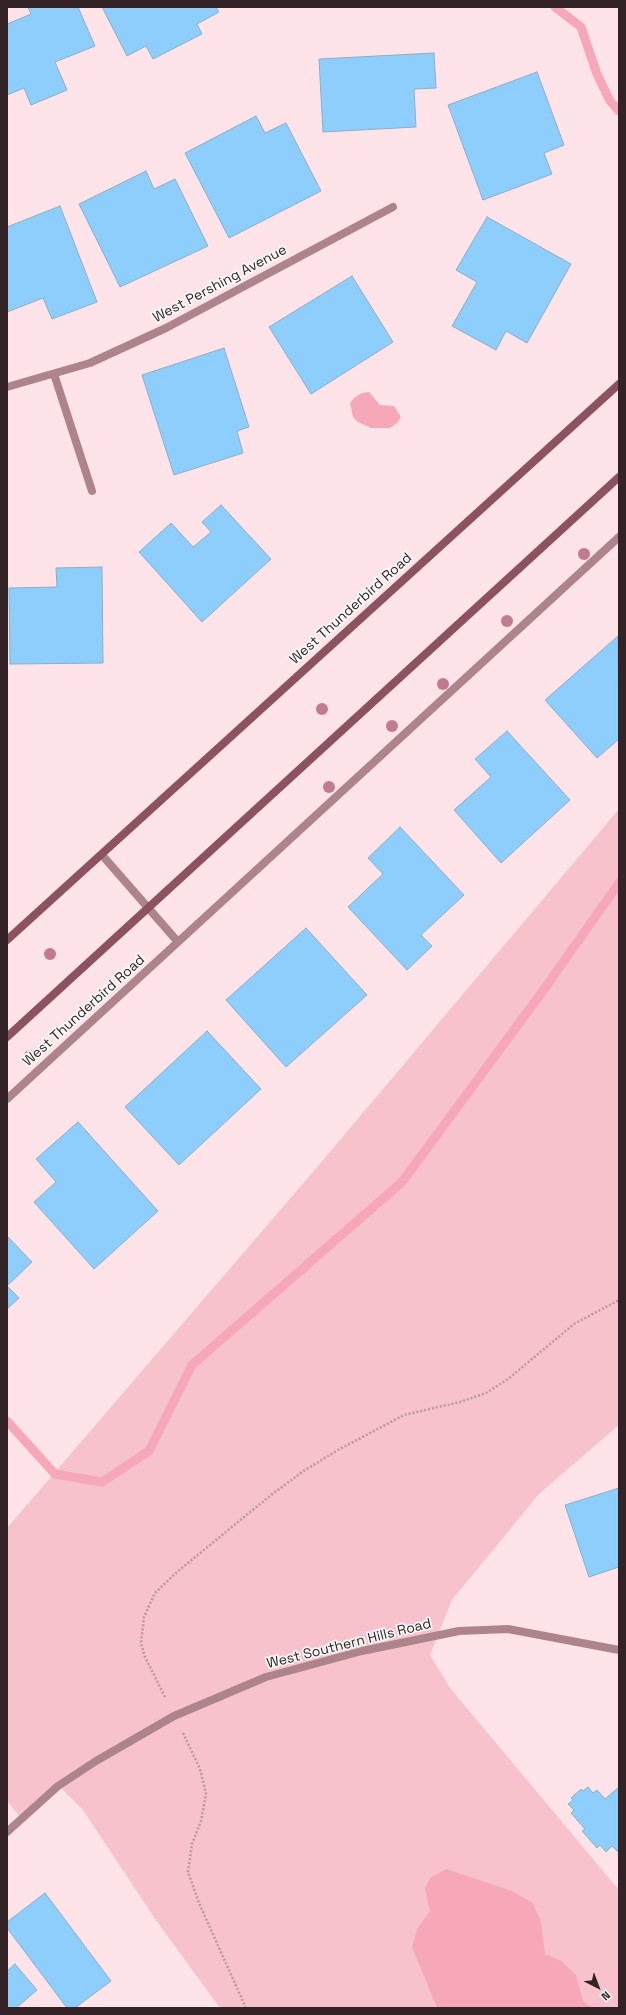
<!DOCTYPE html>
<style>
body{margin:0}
#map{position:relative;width:626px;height:2015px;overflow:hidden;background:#fee4e9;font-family:"Space Grotesk",sans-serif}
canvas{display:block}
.frame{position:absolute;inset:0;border:8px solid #332326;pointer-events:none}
.north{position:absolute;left:578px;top:1967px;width:40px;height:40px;-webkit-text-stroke:3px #f9f9f9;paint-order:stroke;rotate:138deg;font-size:11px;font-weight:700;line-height:16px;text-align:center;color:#332326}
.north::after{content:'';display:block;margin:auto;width:14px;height:18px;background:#332326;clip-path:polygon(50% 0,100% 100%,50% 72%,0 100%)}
</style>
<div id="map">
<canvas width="626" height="2015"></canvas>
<div class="frame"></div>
<div class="north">N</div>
</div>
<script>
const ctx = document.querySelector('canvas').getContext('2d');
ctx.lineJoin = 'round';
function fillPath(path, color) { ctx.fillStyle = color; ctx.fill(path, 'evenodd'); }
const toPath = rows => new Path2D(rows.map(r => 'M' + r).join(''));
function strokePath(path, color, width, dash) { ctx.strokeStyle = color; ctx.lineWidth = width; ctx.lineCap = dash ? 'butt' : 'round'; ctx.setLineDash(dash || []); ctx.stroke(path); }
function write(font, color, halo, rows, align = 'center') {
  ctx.font = font + ' "Space Grotesk",sans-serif'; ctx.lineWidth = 3.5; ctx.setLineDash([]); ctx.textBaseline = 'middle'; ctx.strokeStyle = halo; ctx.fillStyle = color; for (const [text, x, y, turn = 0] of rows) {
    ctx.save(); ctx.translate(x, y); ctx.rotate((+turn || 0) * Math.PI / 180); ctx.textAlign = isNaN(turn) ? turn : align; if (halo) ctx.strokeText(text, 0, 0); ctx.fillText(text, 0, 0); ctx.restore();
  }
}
fillPath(toPath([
 [619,809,619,1425,539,1494,452,1600,430,1655,450,1688,619,1890,619,2008,220,2008,155,1919,83,1810,59,1786,22,1819,7,1801,7,1528,324,1159]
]), '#f7c2cc');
fillPath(toPath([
 [369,392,380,405,394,406,401,417,397,423,390,428,371,428,358,422,353,417,350,403,354,398,362,393],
 [446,1869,512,1891,533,1903,541,1922,545,1954,561,1961,576,1975,583,2001,592,2008,437,2008,412,1947,417,1929,430,1911,425,1889,430,1878]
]), '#f6a8b9');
strokePath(toPath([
 [555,7,581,27,597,74,610,101,619,111],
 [7,1421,55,1474,102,1482,149,1451,192,1365,402,1182,545,988,619,883]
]), '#f6a8b9', 9);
const building = toPath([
 [28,7,78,7,95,46,55,62,67,90,31,105,24,88,7,95,7,24,31,14,28,7],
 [102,7,216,7,219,12,197,24,202,34,153,59,146,46,127,56,102,7],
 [434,53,436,88,414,89,416,127,323,132,319,59,434,53],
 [537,72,564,145,544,153,552,174,483,200,448,105,537,72],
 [256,116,265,133,286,123,321,191,229,238,185,153,256,116],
 [146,171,154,189,175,179,208,246,120,287,79,204,146,171],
 [60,206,97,302,52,319,43,298,7,312,7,227,60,206],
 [487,217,571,264,527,343,506,331,496,350,452,326,477,282,456,270,487,217],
 [352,276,393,342,311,394,269,327,352,276],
 [224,348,249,427,237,431,243,453,174,475,142,375,224,348],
 [221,505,271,559,202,622,139,552,171,523,193,547,211,532,202,522,221,505],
 [102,567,103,663,10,664,9,588,57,587,56,568,102,567],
 [618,636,619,739,597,758,545,700,618,636],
 [507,731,570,800,501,863,454,810,491,777,475,759,507,731],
 [400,827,464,895,421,935,432,946,407,970,348,907,383,874,368,858,400,827],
 [306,928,367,995,286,1067,226,1000,306,928],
 [207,1031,261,1089,179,1165,125,1107,207,1031],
 [78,1122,158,1211,94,1269,34,1202,56,1182,36,1159,78,1122],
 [7,1236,32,1262,7,1286,19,1298,7,1309,7,1236],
 [619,1488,619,1567,589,1577,565,1505,619,1488],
 [588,1787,593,1793,597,1790,605,1799,619,1787,619,1853,612,1846,606,1852,600,1845,597,1848,582,1831,585,1829,571,1813,574,1810,568,1804,573,1800,571,1798,581,1789,583,1791,588,1787],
 [45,1893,111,1981,75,2008,67,2008,7,1928,7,1922,45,1893],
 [15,1964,37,1990,16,2008,7,2008,7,1971,15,1964]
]);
fillPath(building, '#8dcefd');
strokePath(building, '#8dadc5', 1);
strokePath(toPath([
 [165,1697,145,1657,141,1643,144,1617,155,1593,177,1572,271,1495,305,1470,338,1450,404,1415,460,1402,486,1393,508,1379,574,1324,619,1300],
 [183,1733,200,1769,206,1794,201,1821,192,1844,188,1872,199,1903,246,2008]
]), '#b39ca0', 2.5, [2, 2]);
strokePath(toPath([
 [54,374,92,491],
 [7,387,90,363,166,328,393,207],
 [102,855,178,942],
 [7,1099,619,537],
 [7,1832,58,1786,96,1761,174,1716,266,1677,362,1651,459,1631,508,1629,619,1650]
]), '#ae848c', 8);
strokePath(toPath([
 [7,940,619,384],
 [7,1037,619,477]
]), '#8c525f', 8);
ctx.fillStyle = '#c27a90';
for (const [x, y] of [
 [584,554],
 [507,621],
 [443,684],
 [322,709],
 [392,726],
 [329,787],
 [50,954],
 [30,1056]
]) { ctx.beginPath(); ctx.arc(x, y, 6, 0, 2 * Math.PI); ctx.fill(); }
write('14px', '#332326', '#f9f9f9', [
 ["West Pershing Avenue",220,284,-28],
 ["West Thunderbird Road",351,609,-42],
 ["West Thunderbird Road",84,1011,-42],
 ["West Southern Hills Road",349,1644,-14]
]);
</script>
